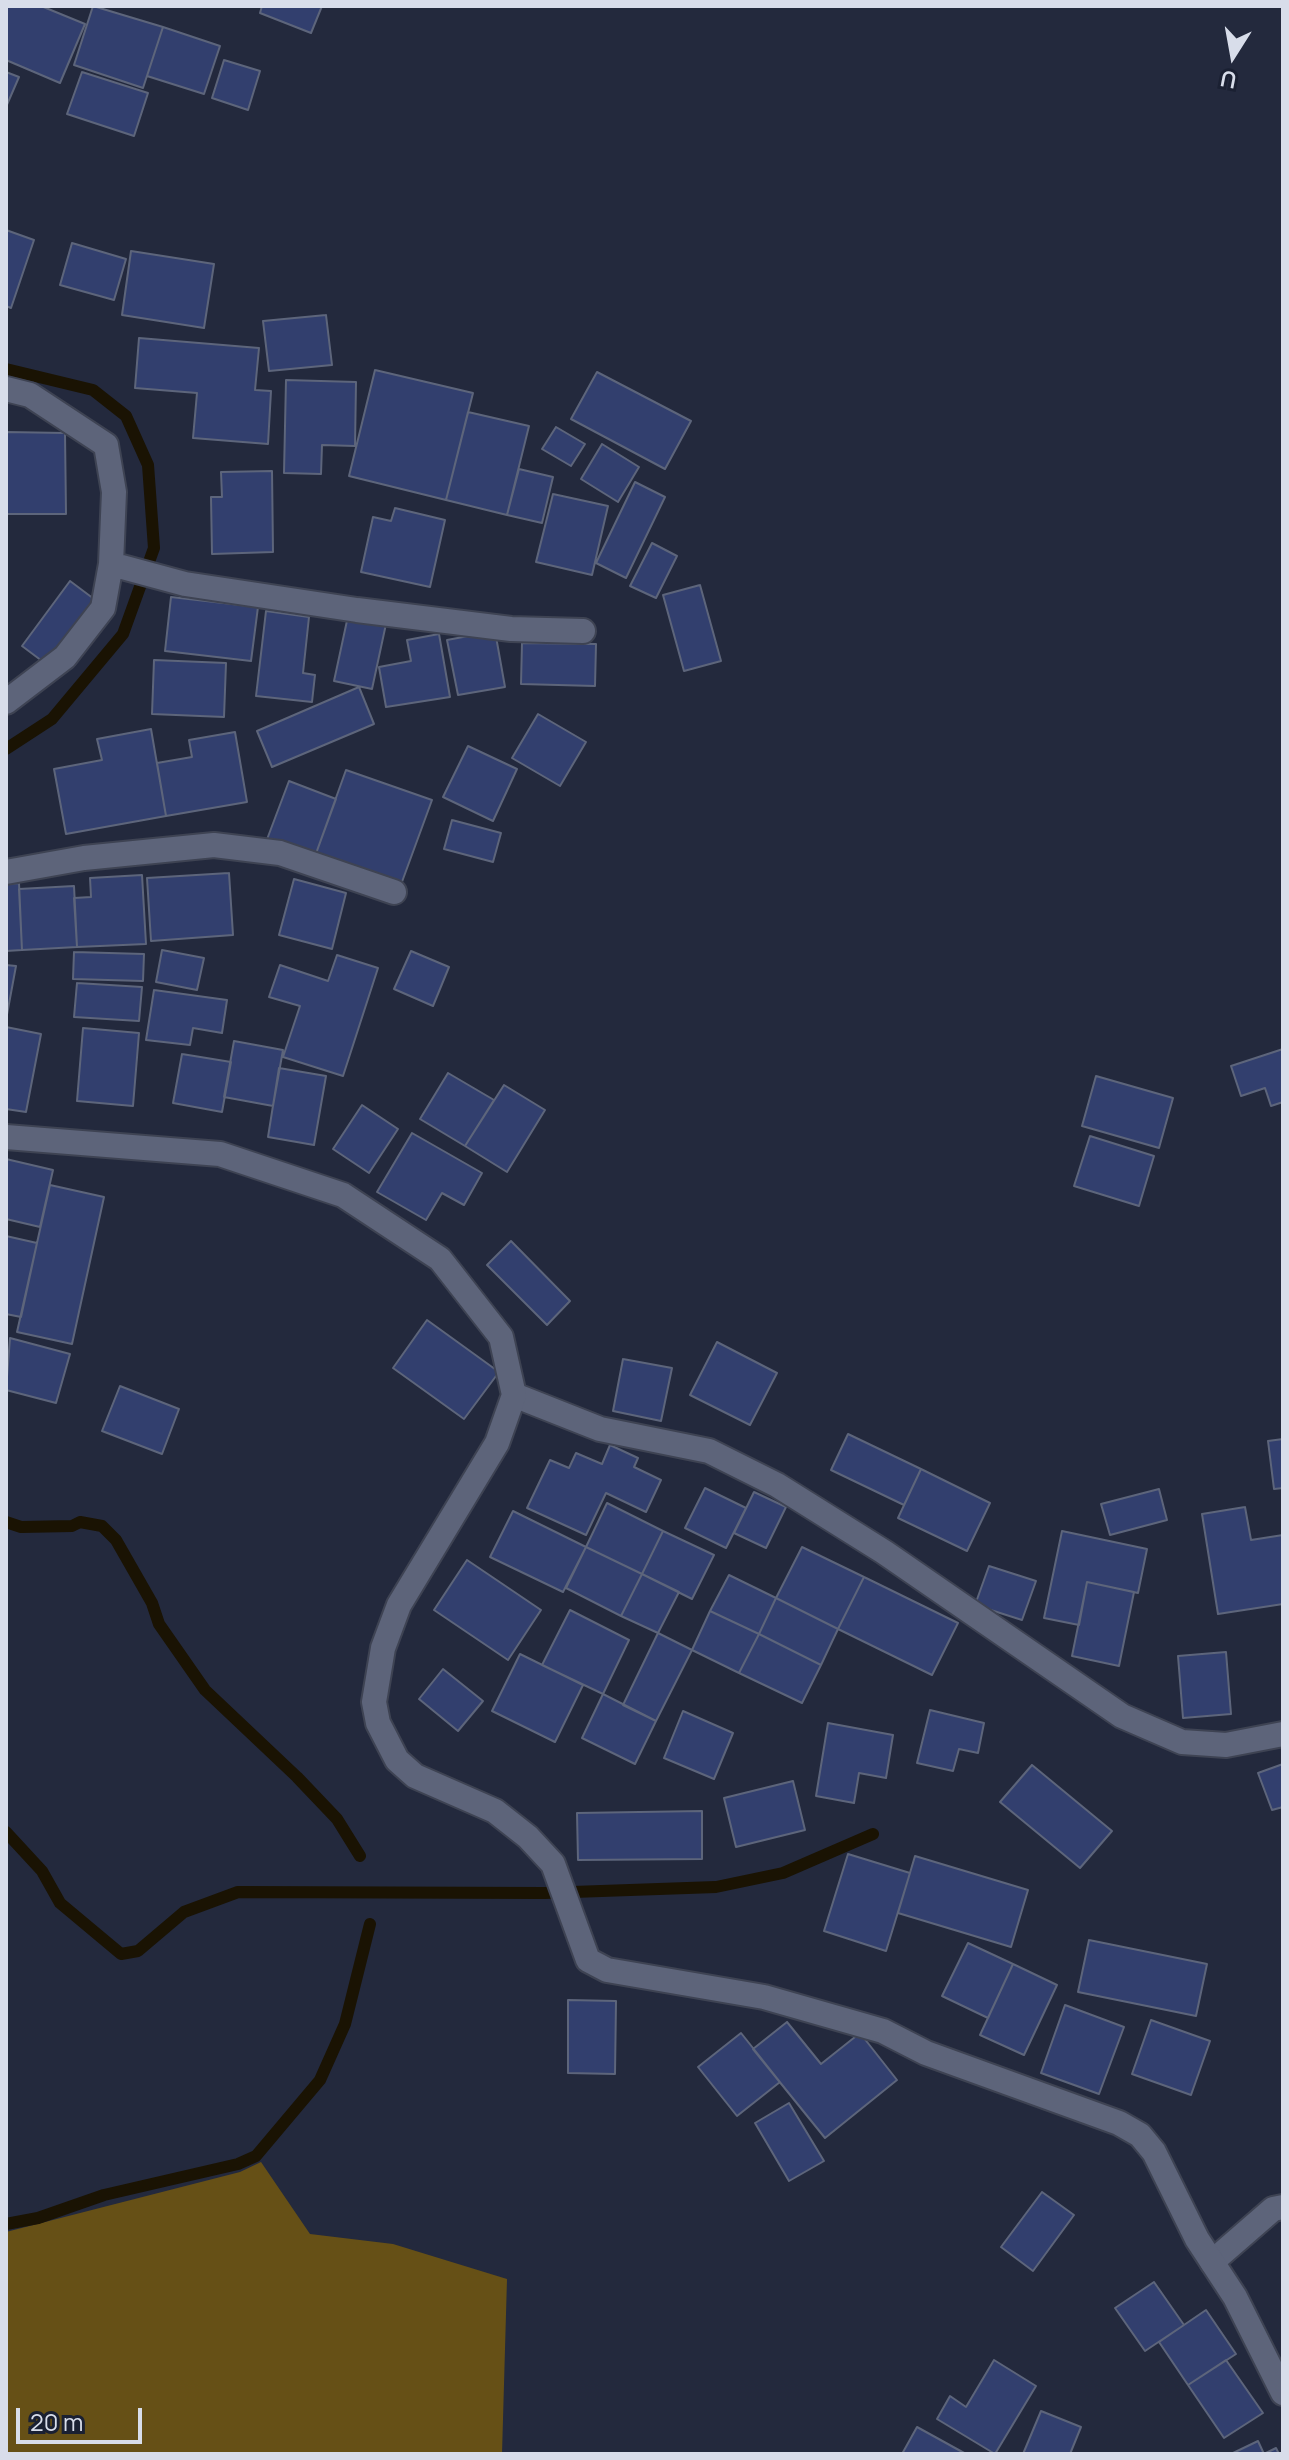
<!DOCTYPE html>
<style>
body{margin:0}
#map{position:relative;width:1289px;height:2460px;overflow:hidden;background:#23293d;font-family:Manrope,sans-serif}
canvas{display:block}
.frame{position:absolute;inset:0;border:8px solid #d8ddea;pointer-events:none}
.north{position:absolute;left:1193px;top:16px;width:80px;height:80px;-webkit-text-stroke:6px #1a2032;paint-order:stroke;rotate:191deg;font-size:22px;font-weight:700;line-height:32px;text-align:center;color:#d8ddea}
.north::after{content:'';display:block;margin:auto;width:28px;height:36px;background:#d8ddea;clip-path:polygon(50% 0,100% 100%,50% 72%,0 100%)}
.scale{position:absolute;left:16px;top:2408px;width:126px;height:36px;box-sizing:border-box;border:4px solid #d8ddea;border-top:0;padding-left:10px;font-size:24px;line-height:28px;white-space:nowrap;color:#d8ddea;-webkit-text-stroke:6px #1a2032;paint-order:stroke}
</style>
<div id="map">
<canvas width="1289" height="2460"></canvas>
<div class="frame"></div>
<div class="north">U</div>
<div class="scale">20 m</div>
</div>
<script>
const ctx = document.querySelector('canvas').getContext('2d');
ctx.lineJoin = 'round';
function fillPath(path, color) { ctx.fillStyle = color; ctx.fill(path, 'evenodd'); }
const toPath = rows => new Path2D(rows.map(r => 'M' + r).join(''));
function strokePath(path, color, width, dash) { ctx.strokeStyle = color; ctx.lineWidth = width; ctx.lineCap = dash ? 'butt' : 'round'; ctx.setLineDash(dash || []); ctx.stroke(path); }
fillPath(toPath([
 [261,2162,310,2234,393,2244,507,2279,502,2454,6,2454,6,2232,240,2172]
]), '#665016');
strokePath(toPath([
 [6,369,93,390,126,416,148,465,154,548,123,634,52,719,6,749],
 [6,1522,21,1527,72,1526,80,1522,102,1526,116,1540,152,1603,159,1624,205,1690,297,1777,337,1819,360,1856],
 [6,1832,42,1871,60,1903,121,1954,138,1951,184,1912,238,1892,544,1893,716,1887,783,1873,873,1834],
 [6,2224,38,2218,104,2195,238,2164,256,2156,320,2080,345,2024,370,1924]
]), '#1a1303', 12);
const building = toPath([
 [6,6,41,6,85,24,60,83,6,60,6,6],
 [93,6,163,27,143,88,74,65,93,6],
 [262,6,322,6,311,33,260,13,262,6],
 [163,27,220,46,204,94,147,76,163,27],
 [224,60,260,71,248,110,212,98,224,60],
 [6,72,19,77,6,107,6,72],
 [82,72,148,93,134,136,67,114,82,72],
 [6,230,34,240,11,308,6,306,6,230],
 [72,243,126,259,114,300,60,285,72,243],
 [131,251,214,264,204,328,122,315,131,251],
 [326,315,332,365,269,371,263,321,326,315],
 [139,338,259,348,255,390,271,391,268,444,193,438,197,393,135,388,139,338],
 [375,370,473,393,446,500,349,476,375,370],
 [597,372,691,421,665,469,571,419,597,372],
 [286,380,356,382,355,446,322,445,321,474,284,473,286,380],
 [468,412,529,426,507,515,446,500,468,412],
 [556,427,585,444,571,466,542,449,556,427],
 [6,432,65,433,66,514,6,514,6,432],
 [602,444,639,467,618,502,581,479,602,444],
 [519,469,553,477,542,523,507,515,519,469],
 [272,471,273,552,212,554,211,497,222,497,221,472,272,471],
 [635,482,665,497,626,578,596,563,635,482],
 [553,494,608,506,592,575,536,562,553,494],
 [395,508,445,520,430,587,361,572,373,517,391,521,395,508],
 [652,543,677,556,656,598,630,586,652,543],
 [70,581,94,599,46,664,22,646,70,581],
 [700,585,721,661,684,671,663,595,700,585],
 [171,597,258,607,251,661,165,651,171,597],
 [266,611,309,617,303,673,315,675,312,702,256,696,266,611],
 [348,616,386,624,372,689,334,681,348,616],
 [495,631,505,687,458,695,447,640,495,631],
 [439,634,450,697,386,707,379,667,411,661,407,640,439,634],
 [522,643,596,644,595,686,521,684,522,643],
 [154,660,226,663,224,717,152,714,154,660],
 [359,687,374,724,272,767,257,731,359,687],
 [538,714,586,742,560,786,512,758,538,714],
 [151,729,166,816,66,834,54,769,102,760,97,739,151,729],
 [235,732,247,802,166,816,157,763,192,757,189,740,235,732],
 [468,746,517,769,493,821,443,797,468,746],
 [346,770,432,800,399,890,314,859,346,770],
 [289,781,336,799,314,859,266,842,289,781],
 [452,820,501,833,493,862,444,849,452,820],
 [229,873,233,935,151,941,147,878,229,873],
 [142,875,146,944,77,947,74,898,91,897,90,878,142,875],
 [294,879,346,893,332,949,279,935,294,879],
 [19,883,22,950,6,951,6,884,19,883],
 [74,886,77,947,22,950,19,889,74,886],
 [162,950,204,958,197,990,156,982,162,950],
 [411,951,449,967,433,1006,394,989,411,951],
 [74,952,144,954,143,981,73,979,74,952],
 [337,955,378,968,343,1076,283,1057,300,1006,269,997,280,965,328,981,337,955],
 [6,965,16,966,6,1020,6,965],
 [77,983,142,987,139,1021,74,1017,77,983],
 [154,990,227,1000,222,1033,193,1028,190,1045,146,1040,154,990],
 [6,1027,41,1034,26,1112,6,1109,6,1027],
 [83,1028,139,1033,133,1106,77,1101,83,1028],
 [234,1041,283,1050,273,1106,224,1097,234,1041],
 [1283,1049,1283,1102,1271,1106,1265,1088,1241,1096,1231,1066,1283,1049],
 [182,1054,231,1062,222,1112,173,1103,182,1054],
 [279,1068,326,1076,314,1145,268,1137,279,1068],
 [448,1073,494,1100,465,1146,420,1119,448,1073],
 [1096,1076,1173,1098,1159,1148,1082,1126,1096,1076],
 [504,1085,545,1110,507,1172,465,1146,504,1085],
 [362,1105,398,1129,369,1173,333,1149,362,1105],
 [412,1133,482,1173,464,1205,442,1193,426,1220,377,1192,412,1133],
 [1090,1136,1154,1156,1139,1206,1074,1186,1090,1136],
 [6,1159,53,1170,40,1227,6,1219,6,1159],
 [50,1185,104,1197,72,1344,17,1332,50,1185],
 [6,1236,37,1243,21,1317,6,1314,6,1236],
 [511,1241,570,1301,547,1325,487,1265,511,1241],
 [427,1320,499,1372,464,1419,393,1368,427,1320],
 [10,1338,70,1354,56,1403,6,1390,10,1338],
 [717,1342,777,1373,750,1425,690,1395,717,1342],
 [623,1359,672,1368,661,1421,613,1411,623,1359],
 [120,1386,179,1409,162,1454,102,1431,120,1386],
 [848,1434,921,1469,904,1505,831,1470,848,1434],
 [1283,1439,1283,1488,1274,1489,1268,1441,1283,1439],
 [610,1445,638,1458,634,1467,661,1480,646,1512,606,1493,586,1535,527,1508,550,1460,569,1468,576,1453,602,1464,610,1445],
 [921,1469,990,1503,967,1551,898,1518,921,1469],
 [705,1488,746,1508,726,1548,685,1528,705,1488],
 [1159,1489,1167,1520,1110,1535,1101,1504,1159,1489],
 [754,1492,786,1507,766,1548,734,1533,754,1492],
 [607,1503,663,1531,642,1574,586,1547,607,1503],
 [1245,1507,1251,1540,1283,1535,1283,1604,1218,1614,1202,1514,1245,1507],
 [513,1511,586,1547,563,1592,490,1557,513,1511],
 [663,1531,714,1555,692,1599,642,1574,663,1531],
 [1062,1531,1147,1549,1138,1593,1087,1582,1079,1625,1044,1618,1062,1531],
 [586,1547,642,1574,621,1616,566,1588,586,1547],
 [802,1547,864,1577,838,1629,776,1598,802,1547],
 [467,1560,541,1610,508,1660,434,1610,467,1560],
 [989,1566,1036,1581,1022,1620,975,1605,989,1566],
 [642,1574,679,1592,658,1633,621,1616,642,1574],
 [729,1575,776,1598,759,1634,710,1611,729,1575],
 [864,1577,958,1623,932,1675,838,1629,864,1577],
 [1087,1582,1134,1592,1119,1666,1072,1656,1087,1582],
 [776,1598,838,1629,821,1665,759,1634,776,1598],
 [570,1610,629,1640,603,1694,542,1665,570,1610],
 [710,1611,759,1634,739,1673,692,1650,710,1611],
 [658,1633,692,1650,656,1721,623,1705,658,1633],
 [759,1634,821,1665,802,1703,739,1673,759,1634],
 [1226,1652,1231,1714,1183,1718,1178,1656,1226,1652],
 [520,1654,583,1685,555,1742,492,1711,520,1654],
 [443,1669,483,1701,458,1731,419,1699,443,1669],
 [603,1694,656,1721,635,1764,582,1738,603,1694],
 [930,1710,984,1723,978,1753,959,1749,953,1771,917,1763,930,1710],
 [683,1711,733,1733,714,1779,664,1758,683,1711],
 [828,1723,893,1735,886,1778,859,1773,854,1803,816,1796,828,1723],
 [1283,1764,1283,1807,1272,1810,1258,1773,1283,1764],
 [1032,1765,1112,1831,1080,1868,1000,1802,1032,1765],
 [793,1781,805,1830,736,1847,724,1798,793,1781],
 [702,1811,702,1859,578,1860,577,1813,702,1811],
 [848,1854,910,1873,886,1951,824,1931,848,1854],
 [915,1856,1028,1890,1011,1947,898,1913,915,1856],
 [1089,1940,1207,1964,1196,2016,1078,1992,1089,1940],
 [968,1943,1013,1964,988,2018,942,1996,968,1943],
 [1013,1964,1057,1985,1024,2055,980,2035,1013,1964],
 [568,2000,616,2001,615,2074,568,2073,568,2000],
 [1065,2005,1124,2027,1099,2094,1041,2073,1065,2005],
 [1151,2020,1210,2041,1191,2095,1132,2074,1151,2020],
 [787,2022,821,2064,860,2033,897,2080,825,2138,753,2049,787,2022],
 [741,2033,780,2082,737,2116,698,2067,741,2033],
 [789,2103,824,2161,789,2181,755,2123,789,2103],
 [1042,2192,1074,2215,1033,2271,1001,2247,1042,2192],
 [1154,2282,1184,2325,1145,2351,1115,2308,1154,2282],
 [1206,2310,1236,2354,1188,2385,1159,2342,1206,2310],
 [994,2360,1036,2386,995,2454,937,2419,950,2396,966,2407,994,2360],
 [1226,2360,1263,2413,1224,2438,1188,2385,1226,2360],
 [1041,2411,1081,2427,1070,2454,1023,2454,1041,2411],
 [917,2427,966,2454,902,2454,917,2427],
 [1258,2441,1264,2454,1276,2448,1279,2454,1231,2454,1258,2441]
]);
fillPath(building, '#323f6e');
strokePath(building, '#5d657b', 2);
const street = toPath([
 [6,389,30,395,106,445,114,492,111,564,103,608,65,657,6,702],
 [111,564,185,584,357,610,511,629,583,631],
 [6,872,84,858,214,845,280,853,394,892],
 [514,1395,600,1429,709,1451,777,1485,884,1552,1122,1716,1182,1742,1226,1745,1283,1734],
 [1212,2262,1273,2209,1283,2207]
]);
const secondary = toPath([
 [6,1137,220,1154,343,1195,440,1259,501,1337,514,1395,497,1443,399,1605,383,1648,374,1702,378,1723,397,1760,415,1776,495,1811,528,1837,553,1864,588,1960,607,1970,764,1997,883,2031,926,2053,1119,2123,1140,2135,1154,2152,1197,2239,1235,2297,1283,2393]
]);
strokePath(street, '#3e4353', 28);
strokePath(secondary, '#3e4353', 28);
strokePath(street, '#5d647a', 24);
strokePath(secondary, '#5d647a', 24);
</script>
